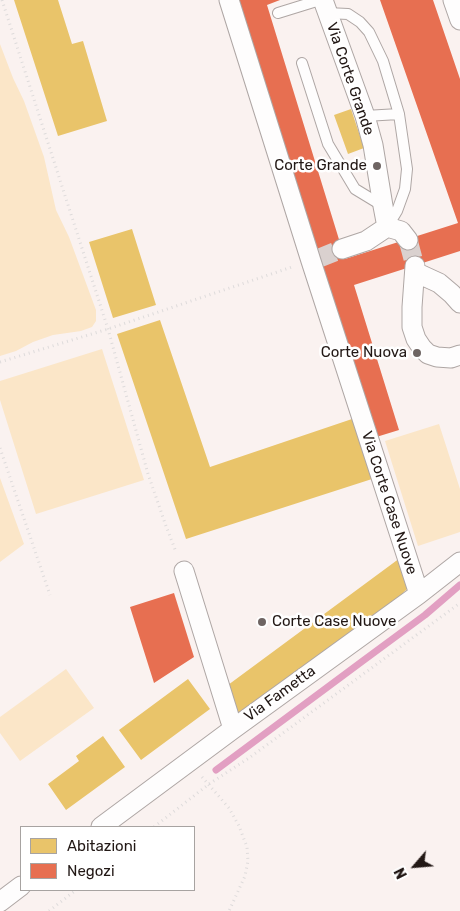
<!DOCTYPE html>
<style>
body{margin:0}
#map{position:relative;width:460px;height:911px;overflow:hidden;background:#faf2f0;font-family:Rubik,sans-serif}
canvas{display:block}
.legend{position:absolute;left:20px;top:826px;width:175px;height:65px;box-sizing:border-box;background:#fff;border:1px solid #a7a3a1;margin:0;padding:6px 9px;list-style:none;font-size:15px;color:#221815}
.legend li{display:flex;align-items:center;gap:10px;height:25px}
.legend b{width:25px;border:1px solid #a7a3a1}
.north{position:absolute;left:390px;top:841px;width:50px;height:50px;-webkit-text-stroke:4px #fff;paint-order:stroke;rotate:243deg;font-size:14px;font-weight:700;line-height:20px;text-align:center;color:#221815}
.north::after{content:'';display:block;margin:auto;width:18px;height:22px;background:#221815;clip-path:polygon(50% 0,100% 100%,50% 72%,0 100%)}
</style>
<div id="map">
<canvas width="460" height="911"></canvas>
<ul class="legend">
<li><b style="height:14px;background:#e9c46a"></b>Abitazioni</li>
<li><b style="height:14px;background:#e76f51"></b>Negozi</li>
</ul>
<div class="north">N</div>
</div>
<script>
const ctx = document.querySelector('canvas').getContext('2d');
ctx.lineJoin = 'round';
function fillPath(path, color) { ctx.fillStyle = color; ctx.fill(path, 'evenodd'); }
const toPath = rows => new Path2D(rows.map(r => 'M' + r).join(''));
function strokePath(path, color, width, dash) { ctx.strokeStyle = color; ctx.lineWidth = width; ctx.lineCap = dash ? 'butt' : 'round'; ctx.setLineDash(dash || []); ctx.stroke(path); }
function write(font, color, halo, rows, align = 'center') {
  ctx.font = font + ' Rubik,sans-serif'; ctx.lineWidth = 5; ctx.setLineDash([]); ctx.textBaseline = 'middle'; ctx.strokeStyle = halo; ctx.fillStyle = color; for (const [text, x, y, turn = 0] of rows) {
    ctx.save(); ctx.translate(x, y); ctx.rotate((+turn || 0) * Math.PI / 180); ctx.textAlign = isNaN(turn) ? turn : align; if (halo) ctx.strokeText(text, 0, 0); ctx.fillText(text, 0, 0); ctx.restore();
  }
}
fillPath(toPath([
 [0,44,13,78,24,101,44,157,56,210,69,237,96,310,96,321,92,327,81,331,53,335,33,342,16,351,0,356],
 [102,349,144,480,36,514,0,400,0,381],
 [439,424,460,489,460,532,418,546,385,441],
 [0,478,24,544,0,562],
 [66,669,94,708,20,761,0,733,0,717]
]), '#fbe6c8');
fillPath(toPath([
 [14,0,58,0,72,44,83,41,107,121,58,136],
 [351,109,364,148,348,154,334,115],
 [132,229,156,305,113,318,89,242],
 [160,320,210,467,352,419,372,479,186,539,117,334],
 [400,558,409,587,399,597,238,714,228,685],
 [188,679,210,709,141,760,119,730],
 [103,736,125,767,66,810,48,784,79,761,76,756]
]), '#e9c46a');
fillPath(toPath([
 [238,0,280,0,267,5,345,259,458,223,380,0,433,0,460,79,460,251,354,285,399,430,373,438],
 [174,593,194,657,154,683,130,607]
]), '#e76f51');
strokePath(toPath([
 [216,770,364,660,425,615,460,585]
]), '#e29fc2', 7);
strokePath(toPath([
 [408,240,415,266],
 [317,259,342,249]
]), '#dad1cf', 19, [19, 9]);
const service = toPath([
 [278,13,320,0],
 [327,13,348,14,360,22,369,32,383,61,399,114,407,169,405,189,397,211,388,226],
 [302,63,328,144,355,189,383,206],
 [365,116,399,114]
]);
const minor = toPath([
 [229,0,311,261,419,594],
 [323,0,365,116,373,145,383,206,387,227,366,241,342,249],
 [453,0,460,20],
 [387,227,401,231,408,240],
 [415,266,412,307,412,327,416,339,422,348,428,354,437,357,451,358,460,355],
 [415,272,439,283,452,294,460,303],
 [184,571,233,729],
 [101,827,233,729,419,594,460,562],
 [0,902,21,886]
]);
strokePath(service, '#aea6a4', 12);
strokePath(minor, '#aea6a4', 21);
strokePath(toPath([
 [2,0,108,329,148,474,166,526,176,552],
 [0,362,108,329,292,267],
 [0,448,50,595],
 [202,777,229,808,239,826,247,847,248,861,245,876,229,911],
 [154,827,209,784,249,758,460,603],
 [49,911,76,890]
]), '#dedbdb', 3, [1, 4]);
strokePath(service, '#fefdfd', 10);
strokePath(minor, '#fefdfd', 19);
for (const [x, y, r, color] of [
 [377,166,5,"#6e6462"],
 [417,353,5,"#6e6462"],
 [262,622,5,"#6e6462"]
]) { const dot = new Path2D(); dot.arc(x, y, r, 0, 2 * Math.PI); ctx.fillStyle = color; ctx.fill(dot); strokePath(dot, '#fff', 2); }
write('15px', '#221815', '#fff', [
 ["Via Corte Grande",350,79,71],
 ["Via Corte Case Nuove",389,503,72],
 ["Via Fametta",280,694,-36]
]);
write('15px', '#221815', '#fff', [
 ["Corte Grande",367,166],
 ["Corte Nuova",407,353],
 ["Corte Case Nuove",272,622,"left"]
], 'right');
</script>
